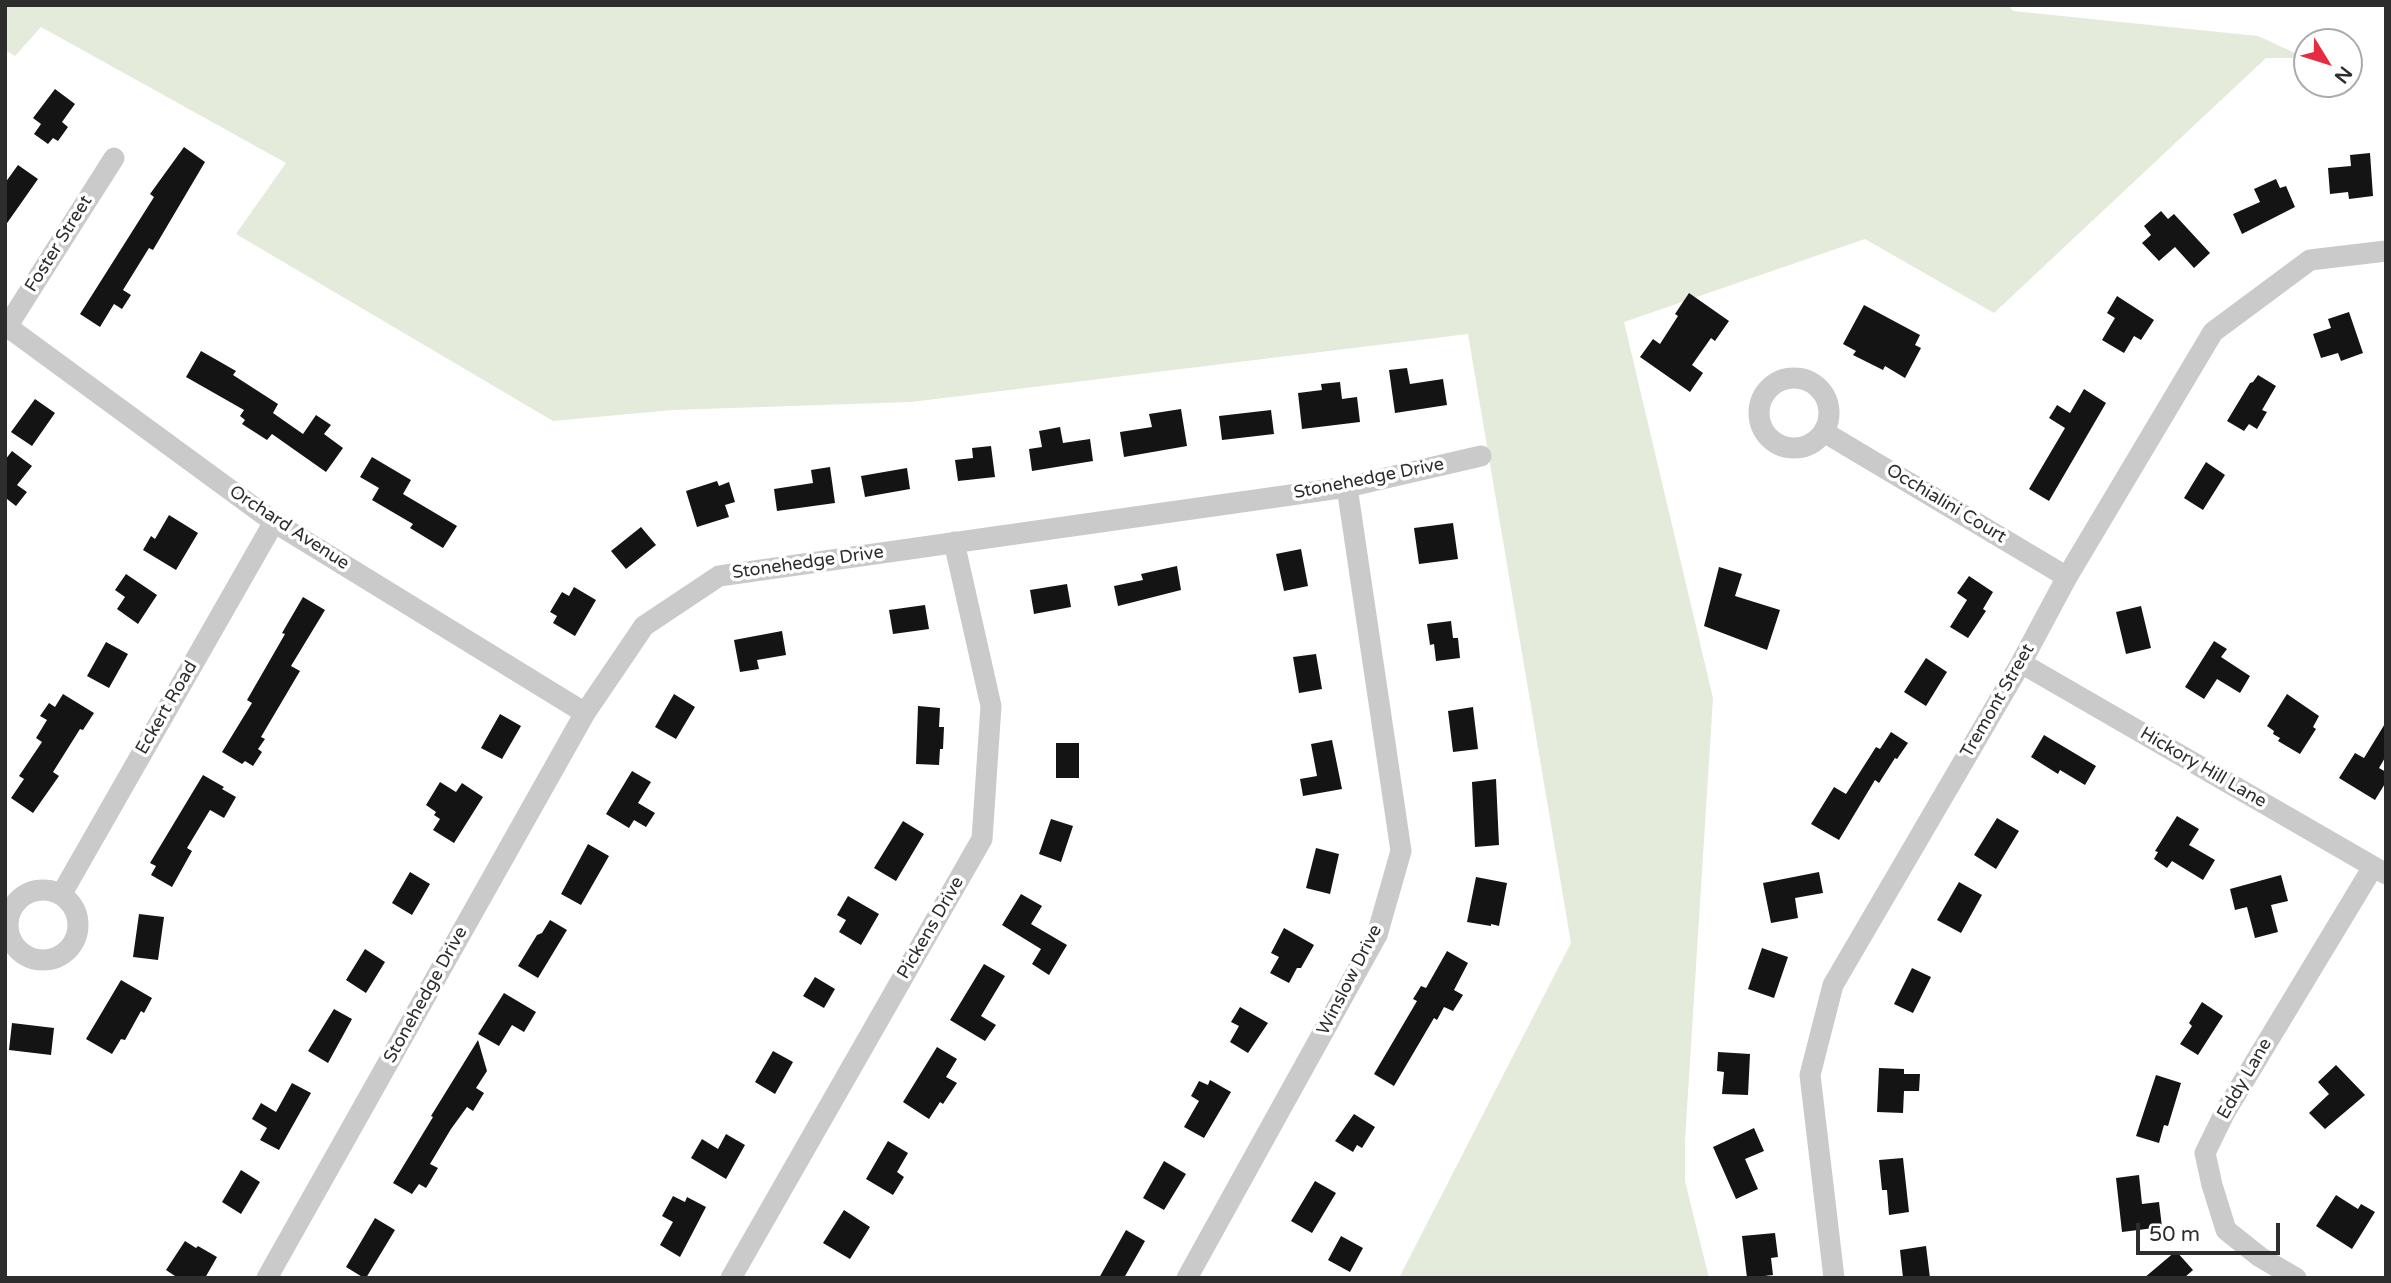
<!DOCTYPE html>
<style>
body{margin:0}
#map{position:relative;width:2391px;height:1283px;overflow:hidden;background:#fff;font-family:"Varela Round",sans-serif}
canvas{display:block}
.frame{position:absolute;inset:0;border:7px solid #2d2d2d;pointer-events:none}
.north{position:absolute;left:2293px;top:28px;width:70px;height:70px;box-sizing:border-box;background:#fff;border:2px solid #ababab;border-radius:50%;rotate:128deg;font-size:19px;font-weight:700;line-height:28px;text-align:center;color:#2d2d2d}
.north::after{content:'';display:block;margin:auto;width:24px;height:32px;background:#e72c42;clip-path:polygon(50% 0,100% 100%,50% 72%,0 100%)}
.scale{position:absolute;left:2136px;top:1223px;width:144px;height:32px;box-sizing:border-box;border:4px solid #2d2d2d;border-top:0;padding-left:9px;font-size:21px;line-height:24px;white-space:nowrap;color:#2d2d2d;-webkit-text-stroke:5px #fff;paint-order:stroke}
</style>
<div id="map">
<canvas width="2391" height="1283"></canvas>
<div class="frame"></div>
<div class="north">N</div>
<div class="scale">50 m</div>
</div>
<script>
const ctx = document.querySelector('canvas').getContext('2d');
ctx.lineJoin = 'round';
function fillPath(path, color) { ctx.fillStyle = color; ctx.fill(path, 'evenodd'); }
const toPath = rows => new Path2D(rows.map(r => 'M' + r).join(''));
function strokePath(path, color, width, dash) { ctx.strokeStyle = color; ctx.lineWidth = width; ctx.lineCap = dash ? 'butt' : 'round'; ctx.setLineDash(dash || []); ctx.stroke(path); }
function write(font, color, halo, rows, align = 'center') {
  ctx.font = font + ' "Varela Round",sans-serif'; ctx.lineWidth = 7; ctx.setLineDash([]); ctx.textBaseline = 'middle'; ctx.strokeStyle = halo; ctx.fillStyle = color; for (const [text, x, y, turn = 0] of rows) {
    ctx.save(); ctx.translate(x, y); ctx.rotate((+turn || 0) * Math.PI / 180); ctx.textAlign = isNaN(turn) ? turn : align; if (halo) ctx.strokeText(text, 0, 0); ctx.fillText(text, 0, 0); ctx.restore();
  }
}
fillPath(toPath([
 [5,5,2008,5,2013,11,2258,36,2306,58,2266,58,1994,313,1865,239,1624,322,1713,698,1685,1140,1685,1181,1709,1278,1399,1278,1571,943,1468,334,911,402,673,410,553,421,236,234,286,163,41,27,15,56,5,50]
]), '#e4ebda');
fillPath(toPath([
 [55,89,75,104,62,122,68,127,58,141,53,138,48,144,34,134,41,124,33,118],
 [184,147,205,162,153,250,149,248,123,290,131,295,122,309,114,304,100,327,80,314,154,197,150,194],
 [2370,153,2373,196,2349,199,2348,192,2330,194,2328,168,2351,166,2350,155],
 [18,165,38,179,5,226,5,183],
 [2276,179,2280,188,2286,186,2295,207,2242,234,2233,214,2260,202,2254,189],
 [2161,211,2168,219,2174,214,2210,253,2194,268,2175,247,2159,261,2142,243,2151,235,2144,226],
 [1689,293,1729,321,1715,341,1711,338,1692,365,1703,373,1690,392,1640,357,1653,339,1660,344,1678,316,1675,314],
 [2117,296,2154,320,2141,340,2134,336,2124,353,2102,340,2115,318,2107,313],
 [1864,305,1920,335,1915,345,1921,348,1905,378,1885,366,1883,370,1853,355,1856,351,1843,344],
 [2349,312,2363,353,2341,361,2338,353,2321,358,2313,334,2331,328,2328,319],
 [201,351,236,371,233,375,278,404,273,413,303,434,316,415,331,425,324,434,343,448,326,472,272,434,267,440,242,424,245,420,240,416,244,410,186,377],
 [1407,368,1410,384,1443,379,1447,405,1395,413,1389,370],
 [2258,375,2276,386,2262,410,2267,412,2257,429,2249,424,2244,431,2227,421,2250,383,2253,382],
 [1340,382,1342,399,1357,397,1360,422,1302,429,1298,393,1322,390,1321,384],
 [2084,389,2106,403,2049,501,2029,489,2065,428,2049,418,2057,405,2070,413],
 [35,399,55,413,32,446,11,432],
 [1181,409,1187,446,1124,457,1120,432,1152,427,1149,414],
 [1271,410,1274,434,1222,440,1219,416],
 [1060,427,1063,443,1090,439,1093,461,1032,471,1029,449,1042,447,1039,431],
 [991,446,995,477,958,481,955,460,973,458,972,448],
 [12,451,32,466,17,485,27,492,16,506,7,499,5,501,5,460],
 [372,457,411,480,403,494,457,526,443,548,410,528,413,524,372,500,379,488,360,477],
 [2206,462,2225,475,2203,510,2184,498],
 [830,467,835,503,777,511,774,489,813,483,811,470],
 [907,468,910,489,865,497,861,476],
 [717,481,719,486,729,482,735,502,725,505,729,517,697,527,686,491],
 [169,515,198,533,176,570,143,550,151,536,155,539],
 [1453,523,1458,559,1419,564,1414,528],
 [641,527,656,545,626,569,611,551],
 [1301,549,1308,586,1284,591,1276,554],
 [1177,566,1181,590,1118,606,1114,586,1143,580,1141,574],
 [1719,567,1742,574,1735,596,1780,610,1767,650,1704,626],
 [126,574,157,595,138,624,117,609,125,597,115,590],
 [1969,576,1993,592,1983,609,1986,611,1968,638,1950,627,1967,600,1957,593],
 [1067,584,1071,607,1034,614,1030,590],
 [574,587,596,600,575,636,553,623,557,616,550,612,562,592,569,596],
 [303,597,325,610,291,666,300,671,261,737,265,739,258,749,262,752,253,766,245,761,242,764,222,752,252,703,247,700,285,634,282,633],
 [925,605,929,629,893,634,889,610],
 [2141,606,2151,648,2126,654,2116,612],
 [1451,621,1453,638,1458,638,1460,658,1436,661,1434,644,1430,645,1427,624],
 [782,631,786,655,757,660,759,669,740,672,734,640],
 [2214,641,2227,649,2221,657,2250,676,2240,693,2217,679,2204,699,2185,687],
 [106,642,128,654,109,688,87,676],
 [1316,654,1322,689,1299,693,1293,657],
 [1926,658,1947,672,1926,706,1904,692],
 [63,694,94,713,83,730,80,729,53,772,59,776,33,813,11,798,24,779,19,776,42,742,36,738,47,720,40,716,49,703,55,707],
 [674,694,695,707,676,739,655,727],
 [2287,694,2319,716,2313,727,2316,729,2300,754,2278,741,2280,738,2273,734,2274,731,2267,726],
 [918,706,940,708,939,727,944,727,943,749,940,749,939,765,916,764],
 [1473,707,1478,749,1453,752,1448,711],
 [500,714,521,726,502,759,481,748],
 [2386,722,2386,756,2379,768,2386,772,2386,782,2375,800,2339,778,2355,753,2364,758],
 [1891,732,1908,743,1897,759,1895,758,1879,783,1875,780,1839,840,1811,824,1834,787,1846,794,1876,747,1880,749],
 [2044,735,2096,766,2085,785,2060,770,2058,774,2031,757],
 [1332,740,1342,789,1303,796,1300,779,1317,776,1311,744],
 [1056,743,1079,743,1079,778,1056,778],
 [632,771,651,782,638,803,655,813,646,827,634,820,629,828,606,814],
 [203,775,224,787,222,789,236,797,224,818,210,810,187,848,192,851,172,887,151,875,156,866,150,863],
 [1496,779,1499,845,1475,847,1472,782],
 [440,782,456,792,462,783,483,797,454,843,433,830,440,819,434,815,436,812,426,805],
 [2177,816,2199,829,2189,845,2215,860,2203,880,2172,861,2167,868,2154,859,2158,852,2155,851],
 [1997,818,2019,831,1996,869,1974,855],
 [1051,819,1073,826,1061,862,1039,854],
 [903,821,924,834,896,881,874,868],
 [588,844,609,856,581,905,561,894],
 [1316,848,1339,854,1330,894,1306,888],
 [410,872,430,884,412,915,392,903],
 [1819,872,1823,893,1795,898,1798,918,1771,923,1763,883],
 [2281,875,2288,901,2271,905,2278,932,2255,938,2247,907,2235,910,2230,889],
 [1476,877,1507,883,1499,926,1491,924,1491,926,1467,922],
 [1959,882,1982,895,1961,933,1937,920],
 [1021,894,1042,906,1031,924,1067,945,1049,975,1032,964,1041,949,1002,925],
 [848,896,879,914,861,945,839,932,846,920,837,915],
 [139,914,164,917,158,960,133,957],
 [550,920,567,930,538,978,518,966,537,935,542,933],
 [1284,928,1314,945,1301,968,1297,968,1289,983,1270,973,1279,957,1271,953],
 [1762,948,1788,957,1774,998,1748,989],
 [365,949,385,962,366,993,346,980],
 [1447,951,1468,963,1454,990,1463,995,1453,1011,1444,1007,1437,1020,1434,1018,1394,1086,1374,1074,1417,1001,1413,999,1421,986,1426,988],
 [984,964,1005,976,981,1016,996,1025,985,1041,950,1020],
 [1912,968,1931,977,1913,1013,1894,1004],
 [815,977,835,989,824,1008,803,996],
 [121,980,152,998,144,1013,141,1011,125,1040,121,1039,112,1054,86,1039],
 [504,993,536,1012,524,1032,512,1025,499,1046,478,1034],
 [2202,1002,2223,1016,2198,1055,2180,1044,2192,1026,2189,1023],
 [1240,1007,1268,1023,1248,1053,1230,1042,1239,1026,1231,1022],
 [334,1009,352,1019,328,1063,308,1051],
 [12,1023,54,1028,51,1055,9,1050],
 [478,1040,487,1071,476,1088,484,1093,473,1111,467,1107,451,1129,430,1164,438,1168,426,1188,419,1184,412,1194,393,1183,433,1117,431,1116],
 [937,1047,957,1059,946,1077,957,1083,943,1104,940,1102,929,1119,903,1102],
 [773,1051,793,1062,775,1094,755,1082],
 [1718,1052,1750,1054,1748,1095,1722,1094,1724,1072,1717,1071],
 [2336,1065,2365,1095,2325,1129,2309,1113,2329,1094,2318,1082],
 [1879,1068,1904,1069,1904,1074,1920,1074,1919,1091,1904,1091,1903,1113,1877,1112],
 [2156,1075,2181,1083,2168,1126,2164,1125,2159,1143,2136,1136],
 [1210,1080,1231,1092,1204,1138,1184,1127,1199,1101,1191,1096,1199,1081,1208,1085],
 [292,1083,311,1093,279,1150,260,1140,267,1128,252,1119,261,1103,276,1112],
 [1354,1114,1375,1127,1362,1148,1357,1145,1353,1152,1335,1141],
 [1754,1128,1764,1151,1745,1159,1758,1189,1736,1199,1713,1147],
 [726,1134,745,1145,726,1179,691,1158,702,1139,718,1149],
 [888,1141,908,1153,897,1172,904,1177,893,1195,866,1179],
 [1903,1158,1909,1212,1889,1215,1887,1190,1882,1190,1879,1160],
 [1164,1161,1186,1174,1164,1210,1143,1198],
 [241,1170,260,1182,241,1214,222,1202],
 [2139,1175,2142,1204,2159,1202,2162,1227,2122,1232,2116,1178],
 [1315,1181,1336,1193,1312,1233,1291,1221],
 [2336,1195,2358,1209,2361,1204,2375,1212,2352,1249,2316,1226],
 [673,1196,685,1202,687,1197,706,1207,680,1257,660,1245,673,1222,662,1216],
 [844,1210,870,1227,850,1259,823,1243],
 [375,1218,395,1230,366,1278,364,1278,346,1267],
 [1126,1230,1145,1241,1124,1278,1099,1278],
 [1775,1233,1778,1257,1771,1258,1773,1275,1747,1278,1742,1236],
 [1341,1236,1363,1248,1350,1272,1328,1260],
 [185,1241,196,1248,198,1246,217,1257,205,1278,178,1278,166,1270],
 [1926,1246,1930,1278,1903,1278,1900,1250],
 [2176,1251,2193,1270,2184,1278,2144,1278]
]), '#141414');
strokePath(toPath([
 [5,325,274,522,585,713],
 [5,330,114,158],
 '1759 413a35 35 0 1 1 70 0a35 35 0 1 1-70 0Z',
 [1824,432,2067,577],
 [2021,663,2386,874],
 '8 925a35 35 0 1 1 70 0a35 35 0 1 1-70 0Z',
 [61,895,274,522],
 [267,1278,585,713,644,626,719,576,1347,487,1481,456],
 [731,1278,982,839,991,706,954,542],
 [1187,1278,1377,935,1401,851,1347,487],
 [1834,1278,1810,1075,1833,985,2021,663,2067,577,2213,332,2310,260,2386,251],
 [2296,1278,2260,1257,2226,1230,2212,1185,2205,1153,2225,1112,2373,867]
]), '#cacaca', 21);
write('18px', '#2d2d2d', '#fff', [
 ["Foster Street",59,244,-58],
 ["Stonehedge Drive",1369,479,-11],
 ["Occhialini Court",1946,504,31],
 ["Orchard Avenue",289,528,33],
 ["Stonehedge Drive",808,563,-8],
 ["Tremont Street",1998,701,-60],
 ["Eckert Road",167,708,-60],
 ["Hickory Hill Lane",2203,768,30],
 ["Pickens Drive",931,928,-60],
 ["Winslow Drive",1350,980,-63],
 ["Stonehedge Drive",426,995,-61],
 ["Eddy Lane",2245,1079,-60]
]);
</script>
